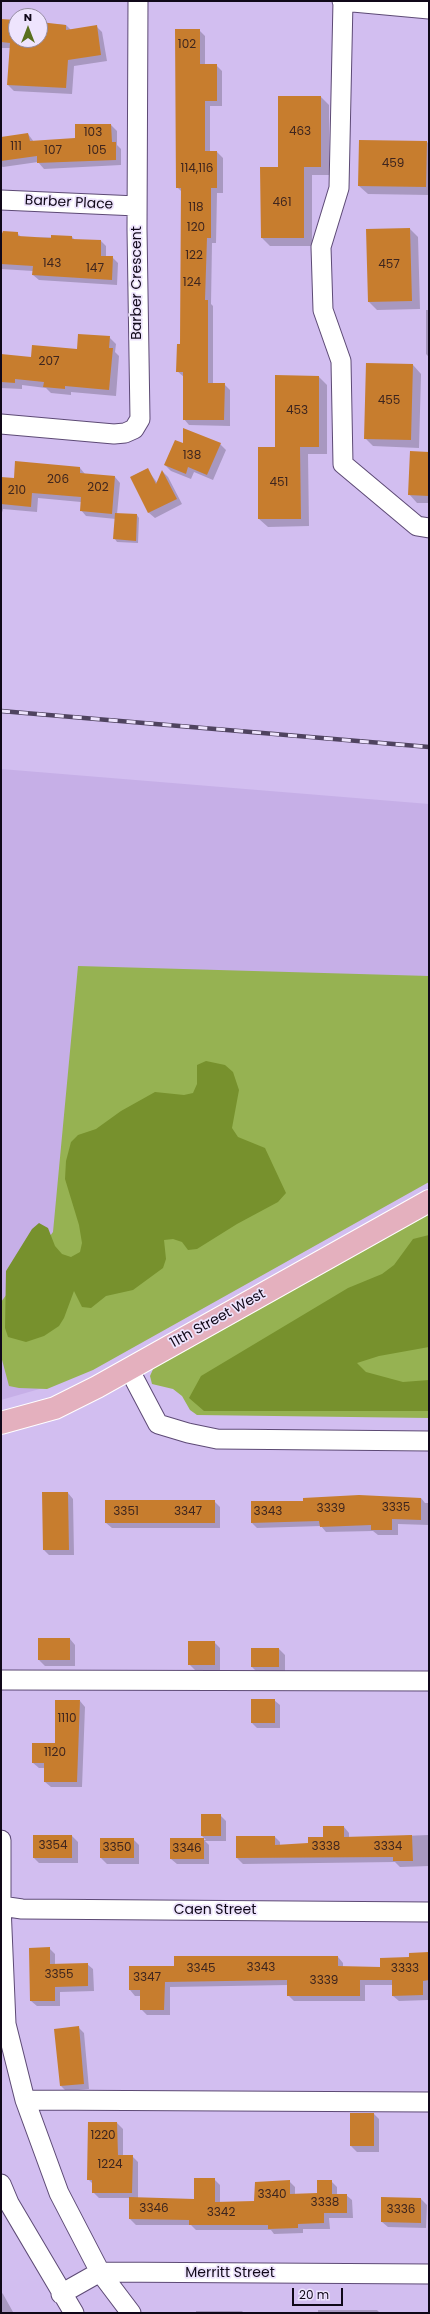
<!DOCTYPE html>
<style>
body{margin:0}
#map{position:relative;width:430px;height:2314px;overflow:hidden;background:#d2bef0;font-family:Poppins,sans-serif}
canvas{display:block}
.frame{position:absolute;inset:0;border:2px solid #100819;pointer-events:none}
.north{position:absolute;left:8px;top:8px;width:40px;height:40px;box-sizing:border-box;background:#eee4fd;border:1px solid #958ca2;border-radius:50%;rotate:0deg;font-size:11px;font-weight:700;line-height:16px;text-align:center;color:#100819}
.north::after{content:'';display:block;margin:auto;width:14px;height:18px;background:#596f1e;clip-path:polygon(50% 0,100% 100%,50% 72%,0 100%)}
.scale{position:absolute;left:292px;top:2288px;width:51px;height:18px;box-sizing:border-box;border:2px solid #100819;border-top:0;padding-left:5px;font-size:12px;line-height:14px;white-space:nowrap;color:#100819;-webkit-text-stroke:3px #eee4fd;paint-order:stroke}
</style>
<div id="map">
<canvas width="430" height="2314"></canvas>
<div class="frame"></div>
<div class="north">N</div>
<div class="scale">20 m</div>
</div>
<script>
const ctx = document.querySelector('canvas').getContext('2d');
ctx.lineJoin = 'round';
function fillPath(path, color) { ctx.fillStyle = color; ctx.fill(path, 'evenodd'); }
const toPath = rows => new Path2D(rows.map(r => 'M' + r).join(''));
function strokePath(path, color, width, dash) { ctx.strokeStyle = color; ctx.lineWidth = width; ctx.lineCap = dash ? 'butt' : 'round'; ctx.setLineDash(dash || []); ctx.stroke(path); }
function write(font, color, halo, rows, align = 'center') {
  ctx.font = font + ' Poppins,sans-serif'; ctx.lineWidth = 3.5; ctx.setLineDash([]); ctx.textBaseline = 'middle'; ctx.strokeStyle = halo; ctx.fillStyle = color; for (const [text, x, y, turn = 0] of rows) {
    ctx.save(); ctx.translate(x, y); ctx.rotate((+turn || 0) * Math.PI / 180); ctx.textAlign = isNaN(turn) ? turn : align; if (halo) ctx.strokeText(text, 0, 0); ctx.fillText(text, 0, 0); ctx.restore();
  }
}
fillPath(toPath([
 [1,769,429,804,429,982,43,1388,1,1400]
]), '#c6afe7');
fillPath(toPath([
 [78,966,429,976,429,1182,93,1370,47,1389,19,1388,9,1386,1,1356,1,1302,53,1232],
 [429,1214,429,1418,197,1415,190,1410,182,1396,173,1389,152,1384,150,1376,154,1367]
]), '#96b252');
fillPath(toPath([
 [206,1061,225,1065,233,1072,239,1090,232,1128,238,1137,265,1148,286,1193,278,1202,237,1224,197,1249,188,1250,182,1242,173,1239,164,1240,166,1259,163,1268,133,1290,106,1296,91,1308,82,1307,74,1291,64,1318,59,1326,44,1336,26,1342,8,1337,5,1328,6,1271,32,1229,39,1223,48,1228,55,1246,62,1254,71,1257,80,1252,82,1243,79,1225,65,1179,66,1161,71,1142,78,1135,96,1129,121,1111,155,1092,184,1095,193,1093,197,1084,197,1065],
 [429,1235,429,1347,379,1356,357,1363,366,1372,403,1382,429,1380,429,1411,204,1411,189,1398,201,1376,348,1288,382,1274,394,1265,413,1239]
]), '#77912d');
fillPath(toPath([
 [1,20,16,21,16,40,40,40,40,23,66,25,71,30,96,26,102,32,107,61,74,66,72,94,14,91,8,85,11,48,1,48],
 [199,30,205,36,205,65,216,65,222,71,222,106,210,106,210,152,217,152,223,158,223,193,217,193,216,243,212,243,211,304,213,306,213,384,224,384,230,390,230,426,189,425,184,419,184,377,177,371,181,345,182,192,177,187],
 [321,97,329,105,329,175,312,175,312,246,270,246,262,238,279,168],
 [111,125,117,131,117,145,121,149,121,165,44,169,38,162,3,167,1,166,1,138,28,134,34,142,76,139],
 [427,142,429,144,429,195,368,194,359,186],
 [410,229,418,237,420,309,377,310,369,302,367,230],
 [17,233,22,238,72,237,75,240,101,241,106,246,106,257,112,257,118,263,117,285,39,280,33,275,33,271,1,269,1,237],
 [426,310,429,310,429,357,426,354],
 [109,337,116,344,115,352,119,356,116,396,71,392,71,395,51,393,46,388,22,385,22,389,1,388,1,355,32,358,78,350],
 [413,365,421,374,419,448,373,446,365,438],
 [319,377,327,385,327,454,308,454,309,526,268,527,259,519,276,448],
 [220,444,226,450,213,480,194,472,191,479,171,471,165,465,184,445],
 [429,453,429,503,417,503,409,494],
 [80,468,85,474,115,477,120,483,117,514,137,515,139,518,138,543,117,542,115,539,116,519,86,516,81,510,81,502,38,498,37,512,3,509,1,516,1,478,15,479],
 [147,469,158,484,163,472,168,477,182,504,155,518,149,513,131,477],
 [68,1493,73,1499,74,1555,49,1555,44,1550],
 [421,1498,425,1503,429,1503,429,1525,398,1524,398,1535,378,1535,373,1531,326,1532,321,1526,257,1528,252,1523,304,1502],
 [214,1501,220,1507,220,1528,112,1528,106,1523],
 [70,1639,75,1645,75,1666,45,1666,39,1660],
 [214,1642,220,1648,220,1670,195,1670,189,1664],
 [279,1649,285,1655,285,1672,257,1672,252,1667],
 [274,1700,280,1705,280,1728,257,1728,252,1723],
 [80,1701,85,1707,82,1787,51,1787,45,1782,45,1768,39,1768,33,1763,56,1744],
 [220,1815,226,1821,226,1841,205,1841,209,1845,209,1864,177,1864,171,1859,171,1840,206,1840,202,1836],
 [344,1827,349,1833,349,1838,429,1835,429,1866,400,1867,395,1862,243,1864,237,1858,237,1837,275,1837,280,1842,280,1846,309,1844],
 [72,1836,78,1842,78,1863,39,1863,34,1858],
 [101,1839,133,1839,139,1845,139,1864,107,1864,101,1858],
 [49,1948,55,1954,55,1964,87,1964,93,1969,94,1991,60,1992,60,2006,37,2006,31,2001],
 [429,1953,428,2000,399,2001,393,1996,393,1985,365,1985,365,2001,294,2001,288,1995,288,1985,170,1987,170,2015,147,2015,141,2009,141,1996,135,1996,130,1990,130,1967,175,1967,338,1957,343,1963,343,1967,381,1968],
 [78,2027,84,2033,89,2089,66,2091,61,2086],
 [374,2114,379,2119,379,2152,357,2152,351,2146],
 [117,2123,123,2129,123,2156,132,2156,138,2162,138,2198,195,2200,214,2179,220,2185,220,2202,255,2202,256,2183,289,2181,295,2187,295,2195,318,2194,331,2181,337,2187,337,2195,346,2195,352,2200,353,2218,329,2218,330,2229,303,2229,303,2233,274,2234,271,2230,196,2230,191,2225,136,2225,130,2219,130,2198,99,2198,93,2192,93,2184,88,2179],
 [421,2199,427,2205,426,2228,388,2227,382,2222],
 [1,2292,3,2294,13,2312,1,2313],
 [318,2310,377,2310,380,2313,318,2313],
 [196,2311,242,2311,244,2313,196,2313]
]), '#0003');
fillPath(toPath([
 [1,19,16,20,16,40,40,40,40,22,66,25,66,30,97,25,101,55,68,60,66,88,7,85,10,43,1,42],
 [175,29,200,29,200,64,217,64,217,101,205,101,205,151,217,151,217,188,211,188,211,238,207,238,205,300,208,300,208,383,225,383,224,420,183,420,183,372,176,372,177,344,180,344,181,188,176,188],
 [278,96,321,96,321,167,304,167,304,238,261,238,260,167,278,167],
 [75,124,111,124,112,142,116,142,116,160,37,163,37,156,1,161,1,137,28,133,30,141,75,138],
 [359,140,427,141,426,187,358,186],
 [410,228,412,301,368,302,366,229],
 [3,231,18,232,18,236,51,238,51,235,72,236,72,239,101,240,101,256,113,256,112,280,32,275,33,266,1,264,1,236],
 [78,334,110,336,109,348,113,348,109,390,65,386,65,389,43,387,44,382,15,379,15,383,1,382,1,354,31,357,32,345,77,349],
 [366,363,413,364,411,440,364,439],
 [275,375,319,376,319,447,300,447,301,519,258,519,258,447,275,447],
 [183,428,221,443,207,475,188,467,186,474,164,465,175,440,183,443],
 [410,451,429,452,429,496,408,495],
 [15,461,80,467,80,473,115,476,112,514,80,511,81,497,32,493,31,507,1,504,1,477,14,478],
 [148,468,156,484,162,470,177,499,148,513,130,477],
 [115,513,137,514,136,541,113,539],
 [42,1492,68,1492,69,1550,43,1550],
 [359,1495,421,1498,421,1520,392,1519,392,1530,371,1530,371,1525,320,1527,319,1521,251,1523,251,1501,303,1501,303,1498],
 [105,1500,215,1500,215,1523,105,1523],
 [38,1638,70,1638,70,1660,38,1660],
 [188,1641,215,1641,215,1665,188,1665],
 [251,1648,279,1648,279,1667,251,1667],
 [251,1699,275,1699,275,1723,251,1723],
 [55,1700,80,1700,77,1782,44,1782,44,1763,32,1763,32,1743,55,1743],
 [201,1814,221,1814,221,1836,201,1836],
 [323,1826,344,1826,344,1837,412,1835,413,1861,393,1861,393,1857,236,1858,236,1836,275,1836,275,1845,308,1843,308,1837,323,1837],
 [33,1835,72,1835,72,1858,33,1858],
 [100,1838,134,1838,134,1858,100,1858],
 [170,1838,204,1838,204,1859,170,1859],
 [50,1947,50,1964,88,1963,88,1986,55,1987,55,2001,30,2001,29,1948],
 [429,1952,429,1980,423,1981,423,1995,392,1996,392,1980,360,1980,360,1996,287,1996,287,1980,165,1982,164,2010,140,2010,140,1990,129,1990,129,1966,174,1966,174,1956,338,1956,338,1966,380,1967,380,1958,409,1957,409,1953],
 [79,2026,84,2084,60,2086,54,2029],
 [350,2113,374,2113,374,2146,350,2146],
 [88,2122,117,2122,118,2155,133,2155,132,2193,92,2193,92,2180,87,2180],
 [194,2178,215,2178,215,2202,254,2201,255,2182,290,2180,290,2194,317,2193,317,2180,332,2180,332,2194,347,2194,347,2213,324,2213,324,2223,298,2224,298,2228,268,2229,268,2225,189,2225,189,2220,129,2219,129,2197,194,2199],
 [381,2197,421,2198,421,2223,381,2222]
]), '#c77d2e');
const minor = toPath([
 [342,1,429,9],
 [343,1,339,188,321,247,323,310,341,361,343,464,417,526,429,528],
 [1,200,137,206],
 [1,424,114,434,125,433,134,429,140,419,137,229,138,1],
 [129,1369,158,1424,188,1433,217,1439,429,1441],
 [1,1680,429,1681],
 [1,1840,1,1906,6,2024,25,2100,59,2193,100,2272,131,2313],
 [1,1906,22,1909,429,1912],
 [25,2100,429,2102],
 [1,2184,9,2203,74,2313],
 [61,2294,100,2272,429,2274]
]);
const major = toPath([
 [1,1423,55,1408,97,1387,429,1201]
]);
strokePath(minor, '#5d4a75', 21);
strokePath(major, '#fff', 24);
strokePath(minor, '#fff', 19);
strokePath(major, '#e4b0be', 22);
const rail = toPath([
 [1,711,429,747]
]);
strokePath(rail, '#4f435f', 4.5);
strokePath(rail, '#eee4fd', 3, [9]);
write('12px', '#3e251e', null, [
 ["102",187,45],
 ["463",300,132],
 ["103",93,133],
 ["111",16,147],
 ["107",53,151],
 ["105",97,151],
 ["459",393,164],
 ["114,116",197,169],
 ["461",282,203],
 ["118",196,208],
 ["120",196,228],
 ["122",194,256],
 ["143",52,264],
 ["457",389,265],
 ["147",95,269],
 ["124",192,283],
 ["207",49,362],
 ["455",389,401],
 ["453",297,411],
 ["138",192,456],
 ["206",58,480],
 ["451",279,483],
 ["202",98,488],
 ["210",17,491],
 ["3335",396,1508],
 ["3339",331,1509],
 ["3351",126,1512],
 ["3347",188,1512],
 ["3343",268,1512],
 ["1110",67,1719],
 ["1120",55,1753],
 ["3354",53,1846],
 ["3338",326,1847],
 ["3334",388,1847],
 ["3350",117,1848],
 ["3346",187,1849],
 ["3343",261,1968],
 ["3345",201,1969],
 ["3333",405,1969],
 ["3355",59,1975],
 ["3347",147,1978],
 ["3339",324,1981],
 ["1220",103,2136],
 ["1224",110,2165],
 ["3340",272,2195],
 ["3338",325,2203],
 ["3346",154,2209],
 ["3336",401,2210],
 ["3342",221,2213]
]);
write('14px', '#100819', '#eee4fd', [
 ["Barber Place",69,203,3],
 ["Barber Crescent",137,283,-90],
 ["11th Street West",218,1319,-29],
 ["Caen Street",215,1910],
 ["Merritt Street",230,2273]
]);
</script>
